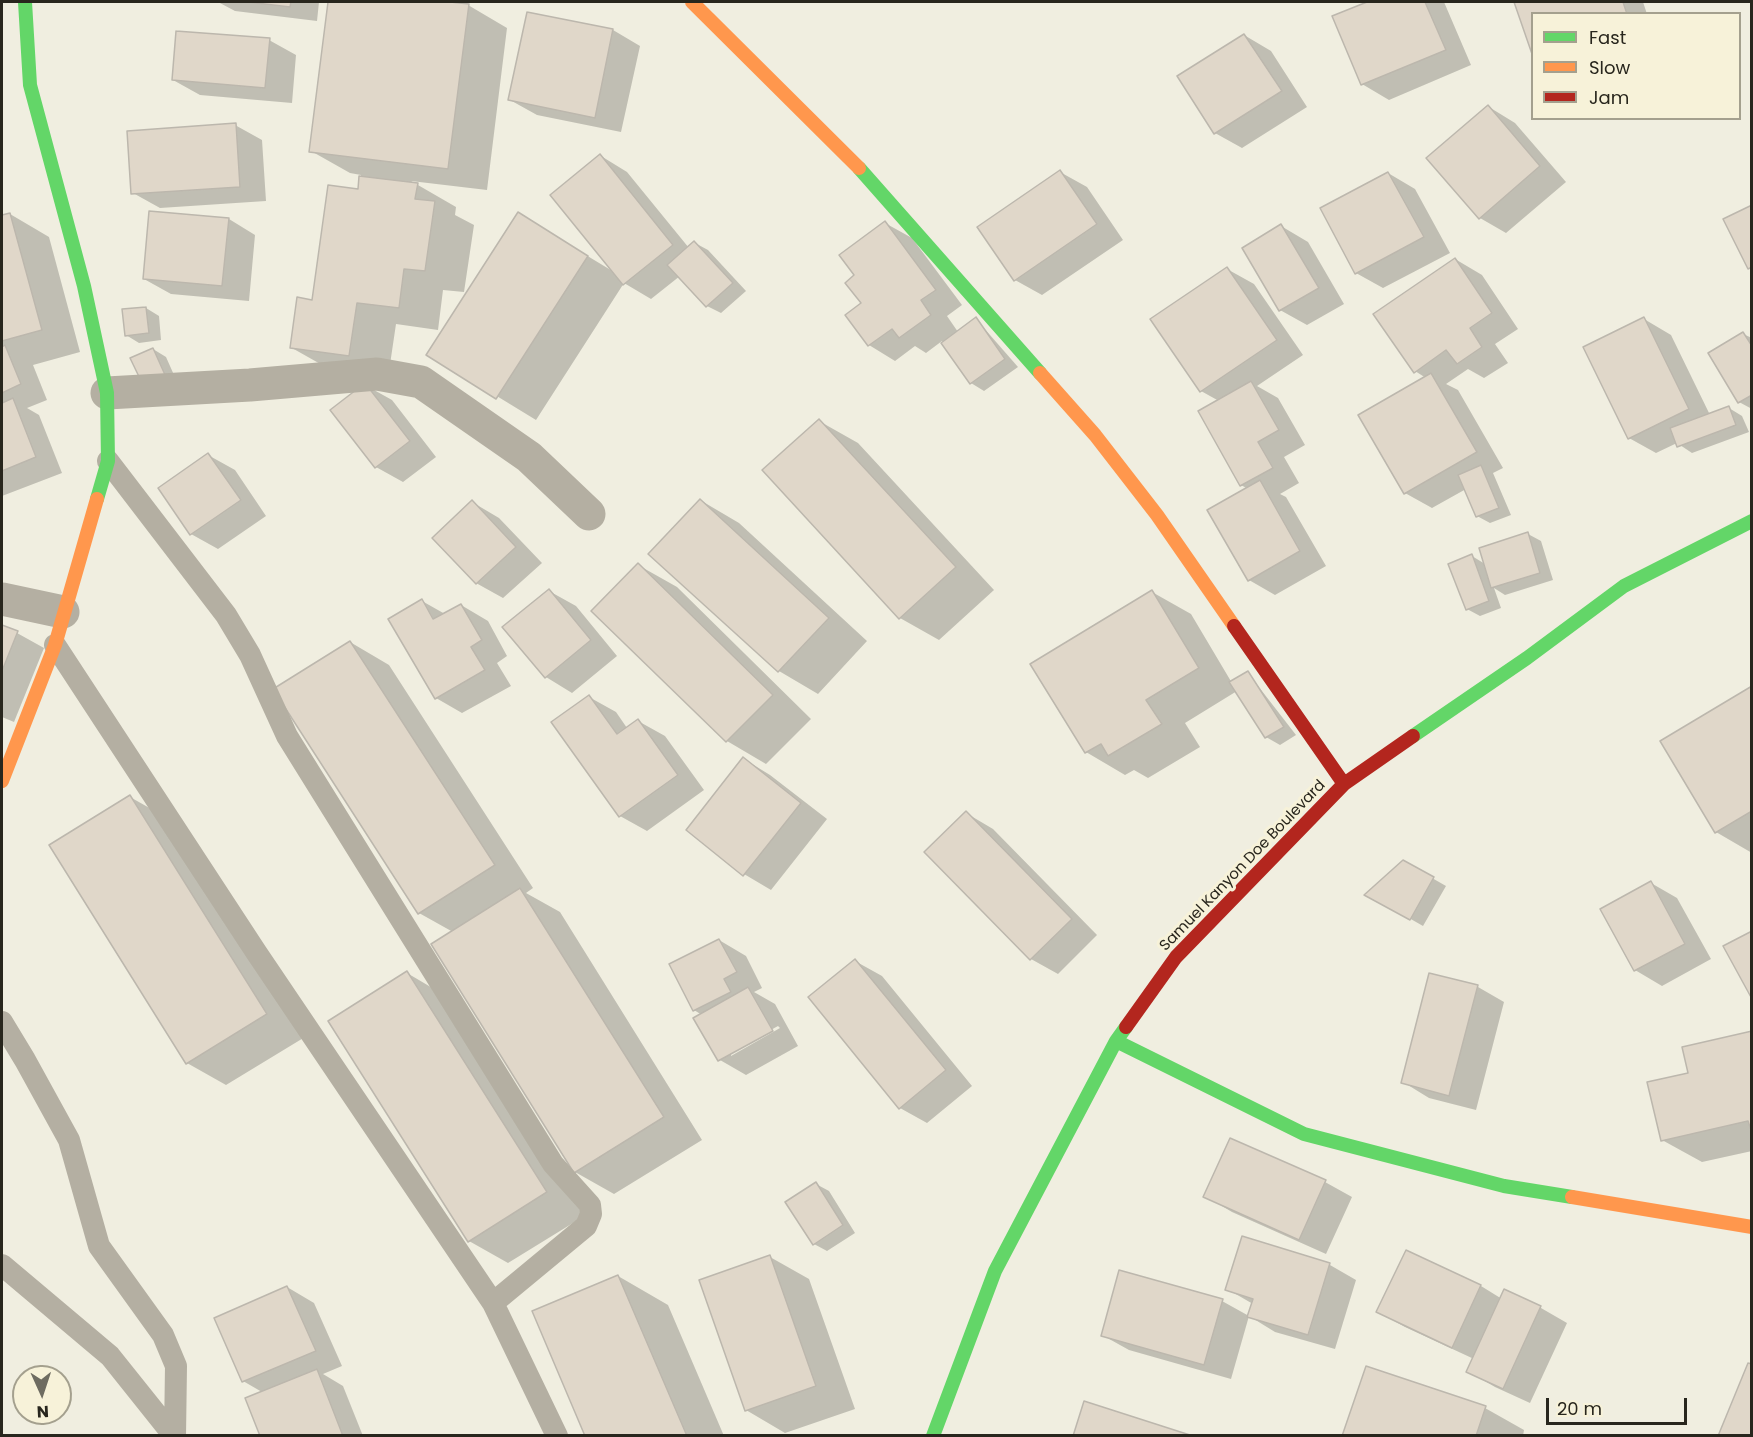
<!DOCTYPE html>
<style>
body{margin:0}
#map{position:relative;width:1753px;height:1437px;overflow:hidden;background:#f0eee0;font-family:Poppins,sans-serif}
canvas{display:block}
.frame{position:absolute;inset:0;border:3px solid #28261d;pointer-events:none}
.legend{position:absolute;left:1531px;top:12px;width:210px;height:108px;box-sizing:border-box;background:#f7f2d9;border:2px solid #a4a08e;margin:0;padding:8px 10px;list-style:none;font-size:18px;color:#28261d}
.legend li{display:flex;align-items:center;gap:12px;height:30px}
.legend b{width:30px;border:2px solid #a4a08e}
.north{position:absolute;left:12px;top:1365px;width:60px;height:60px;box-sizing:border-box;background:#f7f2d9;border:2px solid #a4a08e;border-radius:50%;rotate:177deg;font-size:16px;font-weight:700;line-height:24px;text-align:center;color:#28261d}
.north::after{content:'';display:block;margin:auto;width:21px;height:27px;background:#6e6c61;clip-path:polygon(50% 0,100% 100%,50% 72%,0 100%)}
.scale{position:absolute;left:1546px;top:1398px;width:141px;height:27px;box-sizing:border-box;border:3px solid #28261d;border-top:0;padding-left:8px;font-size:18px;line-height:21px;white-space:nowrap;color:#28261d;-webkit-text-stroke:4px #f7f2d9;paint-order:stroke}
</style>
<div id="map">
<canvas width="1753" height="1437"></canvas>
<div class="frame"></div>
<ul class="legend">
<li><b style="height:8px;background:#63d668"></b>Fast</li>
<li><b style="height:8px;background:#ff974d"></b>Slow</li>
<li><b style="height:8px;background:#b3261e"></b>Jam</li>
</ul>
<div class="north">N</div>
<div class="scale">20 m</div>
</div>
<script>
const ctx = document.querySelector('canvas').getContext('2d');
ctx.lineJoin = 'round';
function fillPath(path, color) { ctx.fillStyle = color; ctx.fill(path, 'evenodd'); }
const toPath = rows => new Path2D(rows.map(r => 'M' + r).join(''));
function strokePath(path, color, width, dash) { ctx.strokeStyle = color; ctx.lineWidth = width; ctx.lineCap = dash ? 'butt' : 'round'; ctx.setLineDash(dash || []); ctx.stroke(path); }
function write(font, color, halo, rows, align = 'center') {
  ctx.font = font + ' Poppins,sans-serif'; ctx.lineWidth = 6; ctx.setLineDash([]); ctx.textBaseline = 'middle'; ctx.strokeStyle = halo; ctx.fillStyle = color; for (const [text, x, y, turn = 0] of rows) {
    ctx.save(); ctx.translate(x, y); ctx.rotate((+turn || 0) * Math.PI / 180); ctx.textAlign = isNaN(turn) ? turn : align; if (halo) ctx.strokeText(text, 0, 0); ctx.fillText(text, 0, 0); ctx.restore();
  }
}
fillPath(toPath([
 [218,2,319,2,317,21,235,11],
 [329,2,438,2,468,5,507,28,487,190,411,181,456,207,455,215,474,225,464,292,443,290,438,330,396,324,388,378,331,370,292,348,359,191,361,175,350,173,311,151],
 [1371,2,1444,2,1471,65,1389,100,1362,84,1334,17],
 [1515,2,1643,2,1647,14,1532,14,1532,49],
 [528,13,613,30,640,46,621,132,537,115,510,100],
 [1244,35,1271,51,1307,107,1242,148,1215,133],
 [269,40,296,55,292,103,200,95,173,80],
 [1489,107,1515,123,1566,182,1506,233,1480,218],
 [235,125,262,140,266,201,160,208,133,193],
 [601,156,627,172,689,248,695,243,708,250,746,291,721,313,707,306,680,276,651,299,624,283,536,420,428,354,518,214,614,272],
 [1060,172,1087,187,1123,240,1042,295,1015,280],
 [1388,173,1415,189,1450,253,1383,288,1356,273],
 [10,214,49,237,80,352,33,365,47,400,27,408,39,415,62,473,2,496,2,217],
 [229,219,255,235,249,301,171,294,144,279],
 [885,223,912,238,962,305,947,316,958,332,976,319,1018,367,984,391,971,383,942,341,926,353,915,346,895,361,869,345,857,275],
 [1281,226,1308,242,1344,304,1307,325,1280,310],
 [1455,259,1482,275,1518,329,1495,344,1508,363,1484,378,1468,369,1446,384,1458,390,1503,468,1493,473,1511,515,1490,523,1477,516,1466,489,1432,508,1405,493,1426,378,1415,371],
 [1227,269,1254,284,1303,355,1257,386,1278,398,1305,445,1284,457,1299,483,1280,494,1286,497,1326,566,1275,595,1249,580,1248,489,1241,485,1219,401,1201,391],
 [146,308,159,316,161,340,139,343,126,335],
 [1644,319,1671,335,1710,415,1729,408,1742,416,1749,432,1692,453,1677,443,1656,453,1629,438],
 [1743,334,1752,338,1752,409,1739,402],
 [153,349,166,357,178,384,158,393],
 [365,385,392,400,436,457,403,482,376,467],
 [819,421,858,443,994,590,939,640,900,618],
 [208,455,235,470,266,516,218,549,191,534],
 [700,500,739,523,867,641,818,694,779,671,650,554],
 [472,502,499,518,542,563,503,598,476,583],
 [1528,534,1541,541,1553,580,1505,595,1494,588,1501,608,1480,616,1467,609,1472,556,1485,564],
 [638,565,677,587,811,719,766,764,727,741,593,611],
 [549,591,576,606,617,656,572,693,546,677],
 [1152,592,1191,614,1232,683,1248,673,1296,735,1280,745,1266,737,1237,691,1185,723,1200,747,1148,778,1134,770,1125,775,1086,752],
 [422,601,445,614,461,605,488,621,507,656,497,663,511,686,462,713,436,698],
 [2,627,17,633,44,648,14,722,2,717],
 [350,642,389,665,533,888,526,893,560,912,702,1140,614,1194,575,1172,453,932,419,913],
 [1752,688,1752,853,1716,832],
 [589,697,616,712,627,728,638,721,665,736,704,790,647,831,620,816],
 [744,759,770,775,827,819,771,890,744,874],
 [130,797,169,819,305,1037,226,1085,187,1063],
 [966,813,993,829,1097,935,1058,974,1031,959],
 [1404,862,1446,886,1423,926,1367,894],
 [1651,883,1677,898,1711,959,1662,986,1635,970,1602,910],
 [719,940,746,956,762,988,754,992,775,1004,798,1046,746,1075,720,1060,702,1015,694,1010],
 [778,1026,780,1028,731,1056,731,1052],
 [855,961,882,976,972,1086,927,1123,900,1108],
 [407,973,446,996,586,1215,508,1263,469,1241],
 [1478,987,1504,1002,1476,1110,1429,1098,1403,1082],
 [1752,1033,1752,1151,1702,1162,1662,1140,1690,1074],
 [1230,1140,1325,1182,1352,1197,1326,1254,1232,1212,1205,1196],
 [816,1184,829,1191,855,1233,827,1251,814,1244],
 [1243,1238,1330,1265,1356,1280,1335,1349,1275,1332,1249,1316,1253,1304,1227,1289],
 [1406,1252,1481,1286,1502,1299,1505,1291,1541,1308,1567,1323,1530,1403,1495,1387,1468,1371,1474,1359,1405,1327,1378,1312],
 [770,1257,809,1279,855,1409,785,1433,746,1410],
 [618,1276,668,1305,724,1436,586,1436],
 [287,1287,314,1303,342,1366,323,1374,343,1386,363,1436,261,1436,262,1392,243,1381],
 [1222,1301,1249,1316,1231,1379,1129,1350,1102,1335],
 [1485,1408,1524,1430,1523,1436,1343,1436]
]), '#0003');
const building = toPath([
 [248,2,291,2,290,7,248,2],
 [328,2,450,2,469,4,448,169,309,152,328,2],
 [1367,2,1425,2,1446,50,1361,85,1332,16,1367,2],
 [1514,2,1623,2,1627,14,1532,14,1532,54,1514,2],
 [527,12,613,29,595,118,508,100,527,12],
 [176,31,270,38,265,88,172,80,176,31],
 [1244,34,1282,91,1214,134,1177,76,1244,34],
 [1488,105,1540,166,1479,219,1426,158,1488,105],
 [236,123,240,187,131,194,127,131,236,123],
 [600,154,673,245,623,285,550,195,600,154],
 [1060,170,1097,224,1014,281,977,227,1060,170],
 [1388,172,1424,237,1355,274,1320,208,1388,172],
 [359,176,418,183,415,199,435,201,425,271,404,269,399,308,357,303,349,356,290,348,297,297,312,300,328,185,358,189,359,176],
 [1752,205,1752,267,1748,269,1723,219,1752,205],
 [149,211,229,218,222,286,143,279,149,211],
 [518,212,588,256,496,399,426,355,518,212],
 [10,213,42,330,2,341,2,215,10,213],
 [885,221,936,290,921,300,931,315,899,338,892,329,868,346,845,315,861,303,845,283,854,275,839,255,885,221],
 [1281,224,1319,288,1279,311,1242,248,1281,224],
 [694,241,733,283,706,307,667,265,694,241],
 [1455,258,1492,313,1470,328,1482,347,1457,364,1446,350,1414,373,1373,314,1455,258],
 [1227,267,1277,340,1200,392,1150,319,1227,267],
 [146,307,149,333,125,336,122,309,146,307],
 [976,317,1005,359,970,384,941,343,976,317],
 [1644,317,1689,409,1628,439,1583,347,1644,317],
 [1743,332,1752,346,1752,395,1738,403,1708,353,1743,332],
 [5,345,21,384,2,393,2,347,5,345],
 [153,348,166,377,144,387,130,358,153,348],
 [1431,373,1477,452,1404,494,1358,415,1431,373],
 [1251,381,1279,430,1258,442,1273,468,1240,486,1198,411,1251,381],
 [365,383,410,441,375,468,330,410,365,383],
 [13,398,36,457,2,471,2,403,13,398],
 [1729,406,1736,425,1677,447,1670,428,1729,406],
 [819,419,956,567,899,619,762,470,819,419],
 [208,453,241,500,190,535,158,488,208,453],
 [1481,465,1499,508,1476,517,1458,475,1481,465],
 [1260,480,1300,551,1248,581,1207,510,1260,480],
 [700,499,829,618,778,672,648,554,700,499],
 [472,500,516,547,476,584,432,538,472,500],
 [1528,532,1540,573,1491,588,1479,548,1528,532],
 [1472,554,1489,601,1466,610,1448,564,1472,554],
 [638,563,773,695,726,742,591,611,638,563],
 [549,589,591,640,545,678,502,627,549,589],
 [1152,590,1199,668,1146,700,1162,724,1108,756,1101,744,1085,753,1030,664,1152,590],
 [422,599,433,619,461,604,482,640,471,647,485,670,435,699,388,619,422,599],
 [2,625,18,631,2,671,2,625],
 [350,641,495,865,418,914,273,689,350,641],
 [1248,671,1284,727,1265,738,1229,682,1248,671],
 [1752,686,1752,811,1715,833,1660,741,1752,686],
 [589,695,617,734,638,719,678,775,619,817,551,722,589,695],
 [743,757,801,803,743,876,686,830,743,757],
 [130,795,267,1014,186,1064,49,845,130,795],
 [966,811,1072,919,1030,960,924,852,966,811],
 [1403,860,1434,877,1410,920,1364,895,1403,860],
 [1651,881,1685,944,1634,971,1600,909,1651,881],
 [520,888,664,1117,574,1173,431,944,520,888],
 [1752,931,1752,999,1723,946,1752,931],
 [719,939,737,972,724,979,731,992,693,1011,669,964,719,939],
 [855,959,946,1070,899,1109,808,997,855,959],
 [407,971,547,1192,468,1242,328,1021,407,971],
 [1429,973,1478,985,1449,1096,1401,1083,1429,973],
 [748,987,773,1031,718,1061,693,1018,748,987],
 [1752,1031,1752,1133,1748,1121,1661,1141,1647,1082,1688,1073,1682,1047,1752,1031],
 [1230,1138,1326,1180,1299,1240,1203,1197,1230,1138],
 [816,1182,843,1225,813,1245,785,1202,816,1182],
 [1242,1236,1330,1263,1308,1335,1247,1317,1253,1299,1225,1290,1242,1236],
 [1406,1250,1481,1285,1452,1348,1376,1312,1406,1250],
 [770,1255,816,1386,745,1411,699,1280,770,1255],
 [1119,1270,1223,1299,1204,1365,1101,1336,1119,1270],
 [618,1275,687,1436,585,1436,532,1311,618,1275],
 [287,1286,316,1351,242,1382,214,1318,287,1286],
 [1504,1289,1541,1306,1503,1389,1466,1372,1504,1289],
 [1748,1363,1752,1364,1752,1436,1718,1436,1748,1363],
 [1366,1366,1486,1406,1476,1436,1342,1436,1366,1366],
 [317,1369,343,1436,260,1436,245,1398,317,1369],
 [1084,1401,1193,1436,1073,1436,1084,1401]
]);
fillPath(building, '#e0d7c9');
strokePath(building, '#bcb7ad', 1.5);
strokePath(toPath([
 [108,461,226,615,250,655,287,736,553,1164,590,1205,591,1214,586,1226,493,1303],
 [55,645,256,952,493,1303,557,1436],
 [2,1022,25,1060,69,1140,99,1246,163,1335,176,1366,175,1436],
 [2,1265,110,1356,174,1436]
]), '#b4afa2', 22);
strokePath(toPath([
 [107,393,250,385,377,374,421,382,529,457,589,514],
 [2,599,63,612]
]), '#b4afa2', 33);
strokePath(toPath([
 [25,2,30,85,84,286,107,393,108,461,97,499],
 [859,168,1040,373],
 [1413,736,1527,658,1624,586,1752,521],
 [1116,1041,1304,1134,1504,1186,1572,1197],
 [933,1436,995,1271,1116,1041,1126,1027]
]), '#63d668', 14);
strokePath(toPath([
 [692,2,859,168],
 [1040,373,1095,435,1157,515,1234,626],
 [2,781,55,645,97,499],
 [1572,1197,1752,1227]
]), '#ff974d', 14);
strokePath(toPath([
 [1234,626,1344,784],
 [1126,1027,1176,957,1344,784,1413,736]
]), '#b3261e', 14);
write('15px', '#28261d', '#f7f2d9', [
 ["Samuel Kanyon Doe Boulevard",1243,866,-46]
]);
</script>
